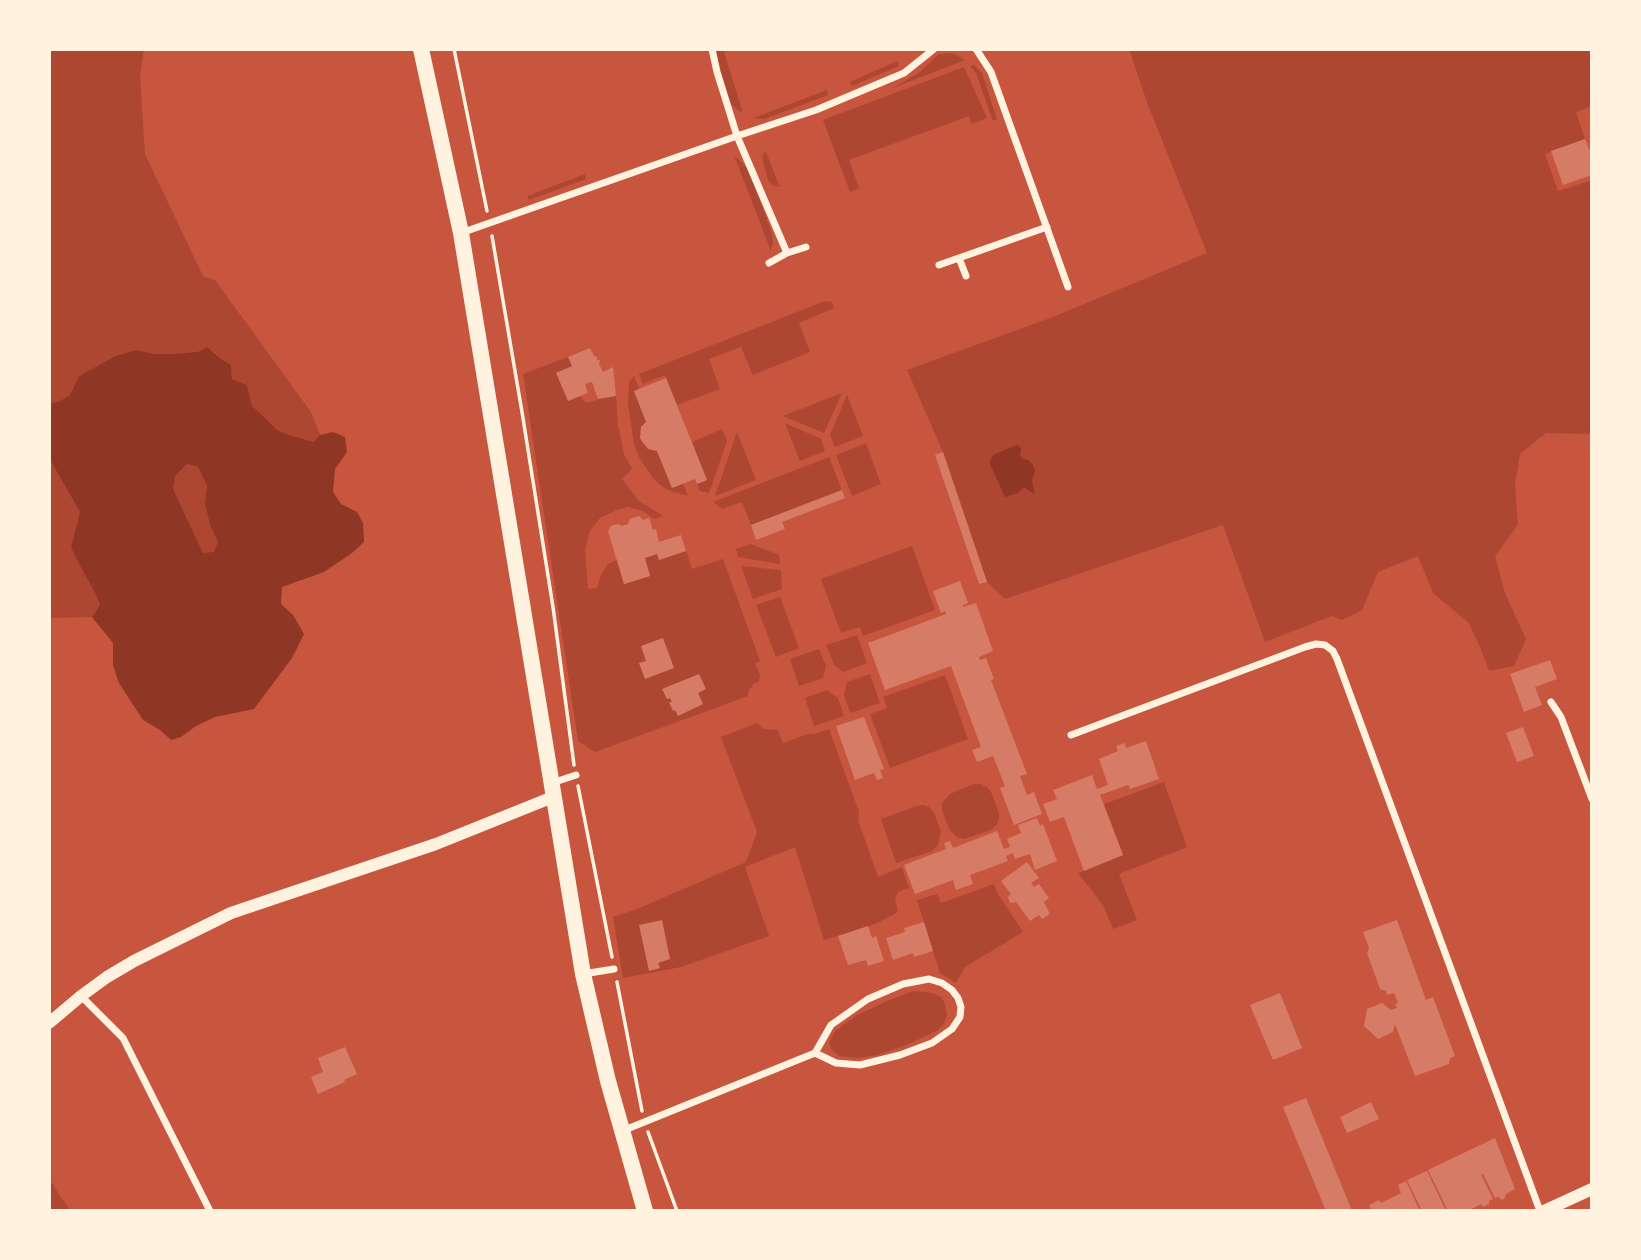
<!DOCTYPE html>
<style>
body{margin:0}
#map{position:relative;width:1641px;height:1260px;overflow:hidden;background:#c8553d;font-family:Arial,sans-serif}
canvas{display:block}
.frame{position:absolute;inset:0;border:51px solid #fff3e0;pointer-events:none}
</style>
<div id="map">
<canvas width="1641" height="1260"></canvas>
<div class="frame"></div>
</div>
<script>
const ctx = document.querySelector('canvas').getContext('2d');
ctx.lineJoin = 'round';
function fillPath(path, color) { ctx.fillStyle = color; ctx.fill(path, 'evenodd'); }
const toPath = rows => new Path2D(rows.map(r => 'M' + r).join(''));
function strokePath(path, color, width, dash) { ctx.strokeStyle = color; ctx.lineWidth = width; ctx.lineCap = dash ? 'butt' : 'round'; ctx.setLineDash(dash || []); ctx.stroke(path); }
fillPath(toPath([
 [49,49,144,49,140,75,145,154,203,276,215,280,311,412,320,435,314,442,289,435,279,430,263,416,252,406,247,385,232,379,231,365,220,359,214,352,174,354,155,354,136,350,79,376,70,395,60,401,49,404],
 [715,49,723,49,743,113,737,110,730,102],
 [1129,49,1592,49,1592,106,1576,112,1585,139,1545,154,1558,191,1592,180,1592,434,1546,433,1520,454,1515,485,1518,525,1495,556,1505,593,1526,639,1514,666,1489,671,1480,647,1468,622,1433,593,1418,556,1378,572,1362,610,1342,620,1332,616,1265,642,1223,525,1005,599,987,582,943,452,907,370,1053,317,1207,253,1148,105],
 [953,53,965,60,893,88,920,72,939,54],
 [897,61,899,66,852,86,850,82],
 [974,65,982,73,997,119,993,121,976,73,970,66],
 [964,67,987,118,972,124,969,116,849,160,859,188,850,192,823,120],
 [827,90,828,95,765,119,753,118],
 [765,150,780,187,773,186,768,180,762,158],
 [734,155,748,169,772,233,773,243,771,251],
 [585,174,586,179,529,200,527,196],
 [825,301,832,302,834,308,799,323,810,352,753,375,741,347,709,359,720,389,677,405,665,375,643,384,639,374],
 [568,357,572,366,568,401,580,396,586,403,603,398,616,396,618,425,624,454,632,469,622,479,639,501,663,516,654,519,643,511,628,507,617,510,600,518,590,531,585,549,588,589,597,588,601,575,608,564,617,560,625,584,650,576,645,558,657,554,660,560,686,551,692,569,723,559,760,661,755,664,760,675,759,681,754,684,749,690,748,696,595,752,578,741,523,374],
 [634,376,639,389,634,391,646,422,641,427,641,441,648,449,657,451,672,488,683,484,688,496,668,490,660,485,653,478,639,457,634,444,628,404,629,382],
 [842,393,824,433,783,416],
 [847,395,863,436,835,447,830,435],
 [785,423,821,439,825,451,800,461],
 [722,429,727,441,709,493,700,491,697,484,707,480,692,442],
 [737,432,756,480,715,496],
 [866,443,881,484,852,496,836,455],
 [829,457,842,490,751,525,742,502,722,509,713,502],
 [49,458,80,512,71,547,77,560,95,593,100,605,92,617,49,618],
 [187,464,198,467,207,486,205,504,210,525,218,542,214,552,203,554,173,489,175,476],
 [751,544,779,555,780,564,738,557,736,549],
 [912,546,935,610,863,636,860,627,841,633,821,579],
 [741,566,781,570,782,589,753,599],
 [780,597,799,648,776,657,756,605],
 [857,635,867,663,843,672,834,665,826,645],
 [819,649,826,666,823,678,799,686,790,659],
 [870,674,880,703,850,713,844,695,847,682],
 [945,675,968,739,890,768,870,714,887,708,883,697],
 [827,690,838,698,844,716,814,726,805,698],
 [757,723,764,729,778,730,783,743,811,733,812,735,829,729,859,812,858,820,878,877,902,867,909,888,898,892,895,899,898,910,895,914,873,925,824,940,795,847,745,867,769,936,681,967,623,978,613,917,637,909,746,862,757,832,721,737],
 [1164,782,1187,847,1119,874,1137,920,1113,929,1103,905,1078,873,1123,855,1104,804],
 [973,784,981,784,987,787,991,792,999,813,999,819,997,824,991,830,964,839,958,838,949,829,942,810,942,803,950,794],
 [923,805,929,807,934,813,941,832,938,845,932,851,896,863,881,819,917,806],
 [994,884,998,894,1023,932,965,967,956,983,940,973,917,900,937,894,941,903],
 [913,991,933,993,941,997,944,1002,947,1014,944,1024,938,1030,909,1044,878,1055,858,1058,839,1056,831,1049,829,1042,835,1031,857,1015,887,1001],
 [49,1179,60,1196,71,1211,49,1211]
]), '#ae4732');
fillPath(toPath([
 [207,347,221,359,231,365,232,379,247,385,252,406,278,430,289,435,314,442,320,435,333,432,345,437,347,452,335,469,333,492,341,504,357,512,363,523,364,542,352,553,324,572,282,587,281,604,293,615,304,634,292,658,254,709,215,717,196,726,181,737,171,740,160,730,143,720,119,683,113,665,113,643,92,617,100,605,95,593,77,560,71,547,80,512,49,458,49,404,60,401,70,395,79,376,116,356,136,350,155,354,174,354,198,352],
 [187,464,198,467,207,486,205,504,210,525,218,542,214,552,203,553,173,489,175,476],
 [1017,445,1021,448,1020,455,1022,458,1030,461,1034,467,1035,471,1032,480,1035,495,1024,487,1018,493,1005,497,989,462,993,455]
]), '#8f3625');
fillPath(toPath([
 [1585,139,1590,151,1592,150,1592,175,1563,185,1551,151],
 [590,348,594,356,597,357,597,360,600,360,599,364,603,372,613,367,616,396,598,399,592,382,585,384,588,393,568,401,556,373,572,366,568,357],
 [666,378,707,480,697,484,695,479,672,488,657,451,648,449,640,438,641,427,646,422,634,391],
 [943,452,987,582,979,584,935,455],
 [842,490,845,498,782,522,785,529,756,540,751,525],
 [639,516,643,520,649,518,653,530,656,529,659,542,681,535,686,551,659,560,657,554,645,558,650,576,624,584,608,531,611,526,618,524,622,526,628,524,630,519],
 [960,581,968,603,963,605,963,607,976,603,993,651,979,657,980,660,986,658,994,679,991,680,1027,774,1020,776,1027,795,1034,792,1042,814,1014,825,1000,788,1005,786,993,756,977,762,972,750,981,747,951,666,885,690,868,643,946,614,945,611,941,613,933,591],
 [663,638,674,668,645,679,639,663,646,661,641,646],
 [1550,660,1557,679,1535,687,1542,705,1524,712,1510,674],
 [699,674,706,689,698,693,703,704,678,716,675,710,673,711,669,702,672,702,670,698,667,699,662,689],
 [864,717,884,769,880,770,883,778,877,780,874,773,855,780,836,726],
 [1523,727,1534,756,1517,762,1506,733],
 [1146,741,1159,779,1130,789,1128,785,1100,795,1123,855,1084,871,1064,817,1050,822,1043,804,1057,799,1053,790,1092,775,1097,789,1108,785,1099,759,1118,751,1116,746,1125,743,1126,748],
 [1037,818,1040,826,1043,824,1057,861,1035,870,1030,854,1015,859,1013,853,1006,856,1008,861,970,875,973,884,956,890,953,880,915,894,904,865,946,849,944,843,950,841,953,848,997,831,1004,849,1010,847,1007,839,1021,833,1018,825],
 [1027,862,1039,878,1031,883,1034,887,1039,884,1049,898,1044,902,1050,914,1042,919,1039,915,1030,921,1016,902,1013,903,1010,903,1008,897,1011,894,1001,881],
 [662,920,670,959,658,963,660,968,649,971,639,925],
 [1397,920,1426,1000,1433,997,1455,1056,1450,1058,1449,1064,1415,1076,1395,1024,1393,1032,1378,1039,1364,1026,1367,1009,1382,1003,1391,1010,1397,1008,1395,1004,1398,1003,1394,993,1387,995,1386,991,1380,989,1367,953,1369,948,1363,932],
 [924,922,933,951,914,957,913,953,893,960,886,938,905,932,904,928],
 [868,926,872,938,876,936,884,961,868,966,866,960,848,965,838,936],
 [1280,993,1302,1048,1273,1060,1250,1005],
 [345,1047,357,1074,344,1080,345,1082,318,1094,311,1077,323,1072,318,1058],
 [1306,1098,1352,1211,1326,1211,1299,1146,1283,1107],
 [1371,1102,1379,1119,1347,1133,1340,1117],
 [1495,1138,1515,1189,1506,1194,1505,1198,1502,1200,1498,1197,1495,1198,1483,1174,1481,1174,1493,1199,1489,1201,1489,1204,1483,1207,1481,1204,1468,1211,1448,1211,1428,1170],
 [1427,1171,1446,1211,1422,1211,1407,1180],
 [1406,1181,1420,1211,1372,1211,1369,1205,1379,1200,1381,1203,1401,1193,1398,1185]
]), '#d67c66');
strokePath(toPath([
 [454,49,487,211],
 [492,236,522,412,553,607,574,765],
 [578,786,612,957],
 [617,982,642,1111],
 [648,1132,677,1211]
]), '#fff3e0', 3.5);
strokePath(toPath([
 [712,49,717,72,737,136,787,253],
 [976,49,991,72,1068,287],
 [461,233,737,136,816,110,904,73,934,49],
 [959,258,966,276],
 [769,263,787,253,806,247],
 [939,265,1047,227],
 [1551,702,1561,717,1592,799],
 [1071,735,1305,647,1316,644,1325,645,1333,651,1337,659,1540,1211],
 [552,783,576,775],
 [583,974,614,969],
 [81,996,123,1038,210,1211],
 [622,1131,815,1053,831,1025,868,999,903,984,929,979,942,983,952,990,958,998,961,1007,960,1017,952,1029,932,1043,900,1055,860,1065,836,1063,815,1053]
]), '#fff3e0', 7);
strokePath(toPath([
 [49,1023,81,996,107,977,134,961,231,913,436,844,553,797],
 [1544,1211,1592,1189]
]), '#fff3e0', 12);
strokePath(toPath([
 [421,49,461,233,583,974,608,1081,645,1211]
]), '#fff3e0', 16);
</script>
